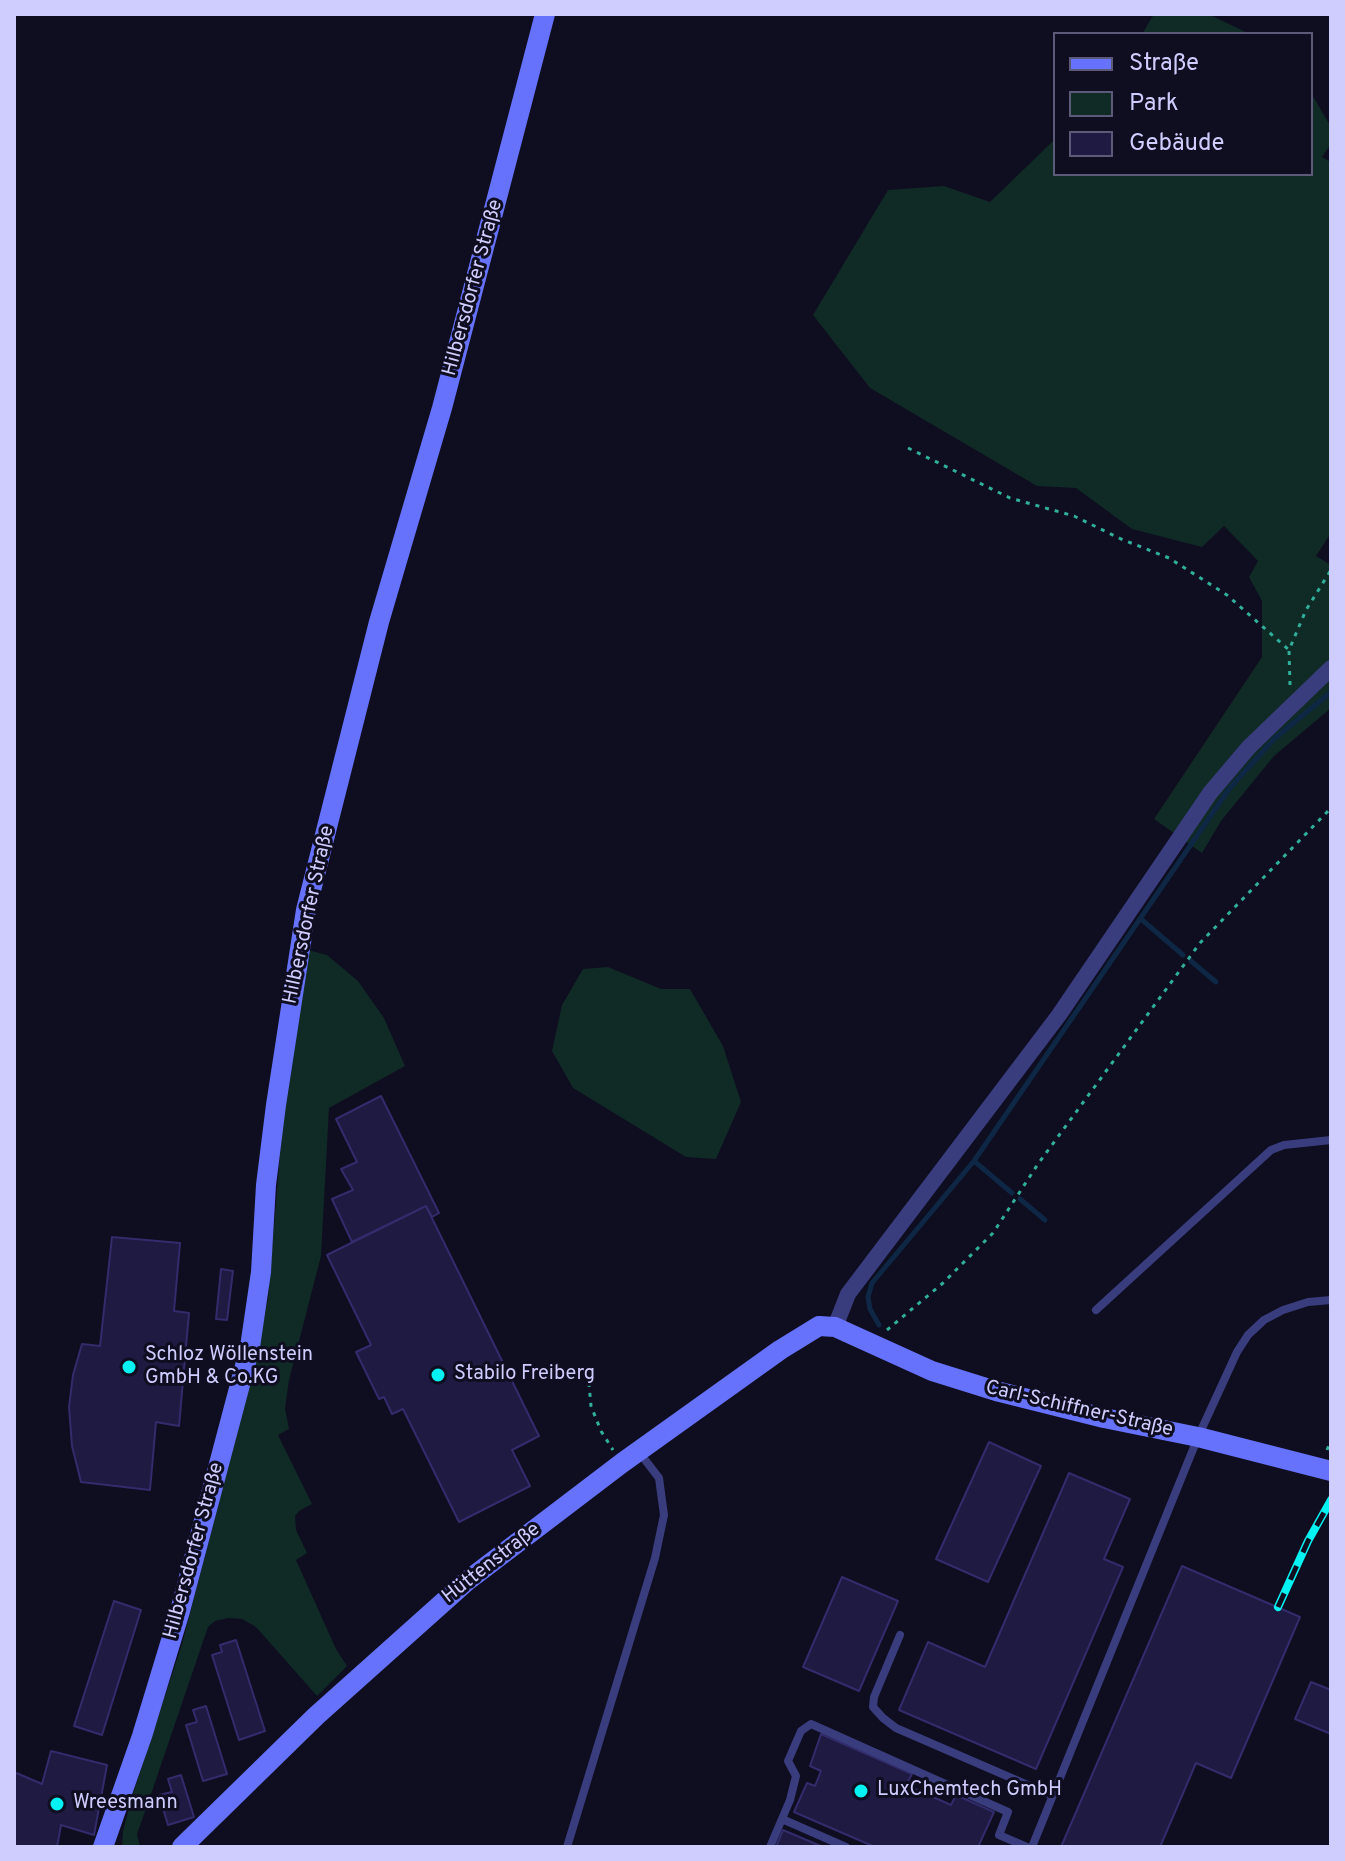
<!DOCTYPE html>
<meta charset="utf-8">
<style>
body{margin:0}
#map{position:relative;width:1345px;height:1861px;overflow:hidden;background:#0f0d20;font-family:Overpass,sans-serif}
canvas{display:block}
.frame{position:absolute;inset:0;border:16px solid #cecdfe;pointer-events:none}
.legend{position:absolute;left:1053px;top:32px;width:260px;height:144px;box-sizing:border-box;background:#0f0d20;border:2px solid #5b5a79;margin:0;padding:10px 14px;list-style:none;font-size:24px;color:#cecdfe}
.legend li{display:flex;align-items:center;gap:16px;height:40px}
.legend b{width:40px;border:2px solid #5b5a79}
</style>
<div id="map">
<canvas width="1345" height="1861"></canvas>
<div class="frame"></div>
<ul class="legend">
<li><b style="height:10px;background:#6672fc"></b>Straße</li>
<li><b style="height:22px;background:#102a26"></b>Park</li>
<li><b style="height:22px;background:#1e1a41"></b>Gebäude</li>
</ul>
</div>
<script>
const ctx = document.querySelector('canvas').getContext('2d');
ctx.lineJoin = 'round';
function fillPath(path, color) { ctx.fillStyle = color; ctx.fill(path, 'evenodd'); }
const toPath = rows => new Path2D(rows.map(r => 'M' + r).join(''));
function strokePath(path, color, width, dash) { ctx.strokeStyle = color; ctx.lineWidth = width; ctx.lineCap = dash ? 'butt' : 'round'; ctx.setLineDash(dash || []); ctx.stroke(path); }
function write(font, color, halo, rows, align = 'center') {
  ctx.font = font + ' Overpass,sans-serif'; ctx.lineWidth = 6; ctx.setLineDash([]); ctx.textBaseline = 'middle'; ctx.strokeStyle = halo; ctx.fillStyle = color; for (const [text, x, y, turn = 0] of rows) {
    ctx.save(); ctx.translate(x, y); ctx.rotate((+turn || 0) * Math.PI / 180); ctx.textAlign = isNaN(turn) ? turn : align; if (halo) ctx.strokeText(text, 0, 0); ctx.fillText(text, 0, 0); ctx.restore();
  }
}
fillPath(toPath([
 [1154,14,1208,14,1250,34,1142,34],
 [1311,93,1331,127,1331,144,1322,157,1331,162,1331,533,1316,556,1331,565,1331,708,1274,756,1221,821,1202,853,1154,819,1262,657,1262,601,1249,577,1258,561,1224,526,1202,547,1132,529,1076,488,1037,486,870,388,813,315,888,190,944,186,990,202,1055,139,1055,174,1311,174],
 [308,950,327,955,358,981,384,1018,405,1066,329,1108,321,1256,289,1380,285,1408,289,1429,278,1435,312,1504,299,1511,295,1516,296,1530,307,1553,296,1560,336,1649,347,1666,317,1696,256,1627,242,1619,228,1618,215,1621,208,1627,148,1803,137,1834,140,1847,122,1847,123,1831,132,1797,182,1644,257,1356,268,1298,283,1119],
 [608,967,661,989,690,989,723,1046,741,1102,716,1159,686,1157,573,1088,552,1051,562,1005,583,969]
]), '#102a26');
strokePath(toPath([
 [1141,919,1183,955],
 [1191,961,1216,982],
 [974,1161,1012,1193],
 [1020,1199,1045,1220],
 [879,1325,870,1309,868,1297,872,1283,974,1161,1229,789,1274,739,1331,692]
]), '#0d2744', 5);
const building = toPath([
 [381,1096,439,1213,432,1217,426,1206,352,1242,332,1199,353,1190,341,1169,357,1162,336,1119,381,1096],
 [426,1206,539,1436,512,1450,530,1486,459,1522,403,1409,392,1414,384,1397,379,1399,356,1352,371,1345,327,1255,426,1206],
 [112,1237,180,1243,174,1311,189,1313,179,1426,156,1422,150,1490,81,1482,72,1446,69,1407,73,1375,82,1344,100,1346,112,1237],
 [221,1269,233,1271,227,1320,216,1319,221,1269],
 [989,1442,1041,1466,988,1582,936,1559,989,1442],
 [1069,1473,1130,1499,1104,1559,1123,1567,1036,1769,899,1710,928,1642,985,1667,1069,1473],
 [1182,1566,1300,1617,1231,1778,1196,1763,1160,1847,1061,1847,1182,1566],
 [842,1577,898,1601,859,1691,803,1667,842,1577],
 [114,1601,141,1610,102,1735,74,1726,114,1601],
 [236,1640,265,1731,239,1740,212,1655,222,1652,220,1645,236,1640],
 [1311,1682,1331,1690,1331,1734,1295,1719,1311,1682],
 [206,1706,227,1774,203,1781,186,1725,197,1722,193,1710,206,1706],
 [821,1734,912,1774,906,1785,951,1805,956,1795,994,1812,978,1847,875,1847,794,1812,807,1783,815,1786,821,1771,810,1766,821,1734],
 [51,1751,107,1765,94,1835,61,1825,57,1847,14,1847,14,1772,42,1784,51,1751],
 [181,1775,194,1817,168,1825,159,1795,172,1792,168,1779,181,1775],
 [783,1830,823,1847,776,1847,783,1830]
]);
fillPath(building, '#1e1a41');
strokePath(building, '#322c6c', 2);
strokePath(toPath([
 [908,448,1010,498,1074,516,1121,539,1169,558,1227,595,1289,650],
 [1290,685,1289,650,1306,610,1331,570],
 [887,1330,943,1283,993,1233,1038,1164,1200,943,1331,808],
 [588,1373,591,1406,601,1431,613,1450],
 [1327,1450,1331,1440]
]), '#30af9b', 3, [4, 6]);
strokePath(toPath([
 [1096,1310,1271,1150,1284,1145,1331,1140],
 [900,1635,874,1697,873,1707,883,1718,896,1728,1053,1796],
 [782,1819,846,1847],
 [567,1847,655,1558,664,1515,659,1478,639,1452],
 [770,1847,790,1800,796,1776,788,1761,801,1731,811,1724,1008,1812,999,1835,1027,1847],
 [1032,1847,1198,1437,1237,1352,1248,1335,1264,1320,1283,1310,1308,1302,1331,1300]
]), '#393d7e', 8);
strokePath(toPath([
 [835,1327,848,1294,1059,1015,1210,793,1249,747,1331,668]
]), '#393d7e', 16);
strokePath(toPath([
 [103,1847,142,1736,180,1611,250,1347,261,1272,266,1185,276,1105,306,910,379,622,442,408,545,14],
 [182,1847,316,1716,467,1581,622,1463,780,1350,819,1326,835,1327,932,1371,996,1391,1104,1418,1198,1437,1331,1471]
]), '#6672fc', 20);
const rail = toPath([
 [1278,1607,1308,1541,1331,1500]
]);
strokePath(rail, '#05f2f2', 8);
strokePath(rail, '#0f0d20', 5, [15]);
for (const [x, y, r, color] of [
 [129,1367,8,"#05f2f2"],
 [438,1375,8,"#05f2f2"],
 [861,1791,8,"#05f2f2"],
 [57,1804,8,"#05f2f2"]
]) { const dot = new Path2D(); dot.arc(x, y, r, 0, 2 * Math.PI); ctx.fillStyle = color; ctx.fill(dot); strokePath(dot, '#0f0d20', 3); }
write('20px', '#cecdfe', '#0f0d20', [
 ["Hilbersdorfer Straße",474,288,-75],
 ["Hilbersdorfer Straße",310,915,-78],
 ["Carl-Schiffner-Straße",1079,1410,13],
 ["Hilbersdorfer Straße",195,1551,-75],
 ["Hüttenstraße",492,1564,-38]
]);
write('20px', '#cecdfe', '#0f0d20', [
 ["Schloz Wöllenstein",145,1356],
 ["GmbH & Co.KG",145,1379],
 ["Stabilo Freiberg",454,1375],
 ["LuxChemtech GmbH",877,1791],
 ["Wreesmann",73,1804]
], 'left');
</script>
